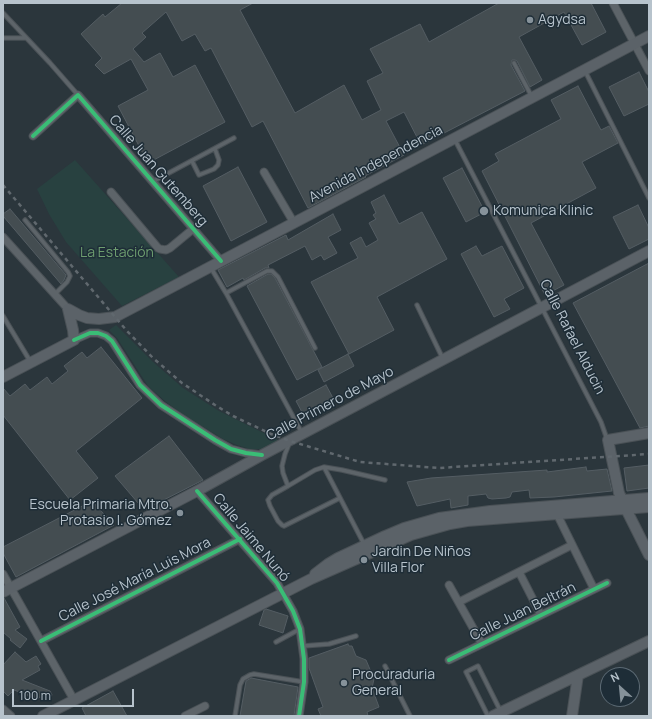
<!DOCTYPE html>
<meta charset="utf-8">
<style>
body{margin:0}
#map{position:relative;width:652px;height:719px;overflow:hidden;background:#2b363c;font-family:Manrope,sans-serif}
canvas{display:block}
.frame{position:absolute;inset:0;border:4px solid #b7c3cc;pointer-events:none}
.north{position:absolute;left:600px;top:667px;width:40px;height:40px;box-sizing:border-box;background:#1e2d37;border:1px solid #5b6973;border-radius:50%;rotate:333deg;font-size:11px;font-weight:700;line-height:16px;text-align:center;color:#b7c3cc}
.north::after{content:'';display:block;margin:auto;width:14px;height:18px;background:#86929a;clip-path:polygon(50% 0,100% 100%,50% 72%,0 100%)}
.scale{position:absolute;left:12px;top:689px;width:122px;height:18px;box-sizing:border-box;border:2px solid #b7c3cc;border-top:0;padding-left:5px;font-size:12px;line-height:14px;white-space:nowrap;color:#b7c3cc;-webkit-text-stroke:3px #1e2d37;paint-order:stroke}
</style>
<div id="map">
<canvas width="652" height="719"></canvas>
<div class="frame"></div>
<div class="north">N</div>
<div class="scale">100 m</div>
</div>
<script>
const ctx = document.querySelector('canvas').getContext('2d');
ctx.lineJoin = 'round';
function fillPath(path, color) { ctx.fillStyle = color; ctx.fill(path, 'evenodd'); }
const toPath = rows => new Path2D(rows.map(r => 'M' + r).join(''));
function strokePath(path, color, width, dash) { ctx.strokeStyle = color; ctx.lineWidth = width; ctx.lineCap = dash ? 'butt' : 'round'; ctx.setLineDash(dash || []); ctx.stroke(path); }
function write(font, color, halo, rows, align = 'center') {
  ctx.font = font + ' Manrope,sans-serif'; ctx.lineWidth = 3; ctx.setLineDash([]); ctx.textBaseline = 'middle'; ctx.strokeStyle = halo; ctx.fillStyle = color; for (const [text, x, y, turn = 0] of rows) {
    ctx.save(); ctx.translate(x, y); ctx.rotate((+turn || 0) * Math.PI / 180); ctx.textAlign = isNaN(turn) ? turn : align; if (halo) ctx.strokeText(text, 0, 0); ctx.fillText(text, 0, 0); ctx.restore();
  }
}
fillPath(toPath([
 [75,160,179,277,122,306,66,242,49,214,37,189],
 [116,325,152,361,183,388,219,411,280,441,263,449,250,449,237,445,223,439,187,417,166,402,148,386,117,338,109,330]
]), '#284140');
const building = toPath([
 [122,3,253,3,240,10,295,113,344,85,362,120,381,110,367,81,383,73,370,49,420,24,429,42,499,3,591,3,606,32,582,45,564,12,519,37,542,80,530,87,517,61,515,60,512,60,511,65,525,91,421,145,404,112,386,121,404,155,365,176,366,177,308,208,263,121,252,127,211,48,205,51,195,34,182,41,166,12,142,33,146,37,133,49,144,62,160,53,173,77,195,65,225,122,148,163,118,106,148,90,131,59,104,74,95,65,102,58,81,34,103,14,105,17,122,3],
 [639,72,649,92,649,104,624,116,609,87,639,72],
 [578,86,601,130,609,126,618,143,582,162,596,188,531,223,564,285,545,295,482,171,499,161,495,154,561,119,551,100,578,86],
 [238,167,267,222,231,241,203,186,238,167],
 [462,168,485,212,466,222,443,178,462,168],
 [384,195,399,224,422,212,447,259,377,297,394,330,349,354,311,282,358,258,350,243,361,237,366,247,378,240,369,223,376,219,373,215,376,213,371,202,384,195],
 [638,205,649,228,649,239,629,249,613,217,638,205],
 [10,209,66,275,64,280,61,284,3,216,3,214,10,209],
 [333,214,341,230,328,237,337,253,324,260,321,255,312,260,305,246,268,265,269,268,265,268,244,280,243,278,227,287,218,270,286,235,288,240,333,214],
 [476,246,482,256,502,246,524,288,504,299,510,309,494,317,461,254,476,246],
 [649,263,649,426,640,428,573,303,649,263],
 [268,274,271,274,275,278,322,367,297,380,247,286,268,274],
 [101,347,142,398,76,451,98,478,70,500,3,415,3,388,10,396,25,384,30,390,47,377,52,384,68,371,64,366,82,352,87,358,101,347],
 [348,354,354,366,324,382,318,370,348,354],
 [326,385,333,398,303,414,296,401,326,385],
 [169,436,203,480,144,510,115,476,169,436],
 [649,465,649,488,627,491,624,468,649,465],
 [586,467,587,471,607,469,612,491,554,497,530,498,529,490,512,492,510,497,506,498,492,499,488,498,486,494,468,496,468,505,451,508,450,499,417,506,407,482,431,478,547,470,547,472,586,467],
 [92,501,114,525,16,577,3,553,3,547,92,501],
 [3,598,4,598,20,627,15,630,27,639,20,648,10,640,11,639,3,632,3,598],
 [266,609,288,616,283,633,259,625,264,610,266,609],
 [348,644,349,646,352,646,356,656,366,660,374,679,372,688,379,707,367,712,368,716,321,716,318,709,323,707,309,668,309,658,348,644],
 [15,652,26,662,36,656,41,664,38,666,40,670,22,680,50,691,52,695,49,699,47,700,39,697,38,699,14,690,8,696,3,691,3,665,15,652],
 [251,678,298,687,294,716,240,716,246,681,251,678],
 [113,691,127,716,86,716,82,708,113,691]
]);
fillPath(building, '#444d51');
strokePath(building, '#545d63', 1);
const lane = toPath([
 [3,13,50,63,78,95],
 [3,38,25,38],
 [514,63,532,97],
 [585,71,649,198],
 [455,140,601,422,607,439],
 [192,161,199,175,214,169,218,165,219,160,215,149],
 [152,182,234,138],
 [25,220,68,272,70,276,67,282,55,294],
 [211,268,226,293],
 [417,305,443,359],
 [3,316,30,361],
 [302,433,226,293,267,271,272,271,278,277,315,348],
 [324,467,364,544],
 [288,486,283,473,282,466,285,454,289,444],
 [340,498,284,526,282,525,278,521,270,506,268,500,272,495,288,486,315,470,324,467,342,470,385,480],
 [276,642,300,629],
 [303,646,329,644,356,636],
 [385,666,410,716],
 [235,716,240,685,243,679,250,675,254,674,304,682],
 [488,716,466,672,478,666,501,712]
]);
const street = toPath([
 [613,3,649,71],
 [33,136,78,95,221,261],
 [264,172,294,223],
 [111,192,158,248,160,249,166,250,170,248,193,229],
 [3,237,68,309],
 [74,340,90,333,98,333,106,336,112,341,140,385,161,405,215,440,231,449,246,453,262,455],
 [197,491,277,583,293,611,300,629,304,659,304,682,299,716],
 [555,510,594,589],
 [519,572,541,615],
 [3,574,74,700],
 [449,585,482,644],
 [459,602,572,545],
 [41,641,240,539],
 [449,660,607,583],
 [3,709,11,716],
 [185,716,205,706]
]);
const secondary = toPath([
 [68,309,79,315,87,318,99,319,115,317,649,36],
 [3,377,74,340,73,330,68,309],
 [649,433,608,440,619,493,626,509,649,555],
 [315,574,328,564,338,558,385,536,404,528,439,518,490,511,649,498],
 [3,592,197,491,262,455,649,251],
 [43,716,311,579,411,535,450,524,467,521,649,507],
 [493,716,649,641],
 [572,716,578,675]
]);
strokePath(lane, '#4a5156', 5.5);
strokePath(street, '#4a5156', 9);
strokePath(secondary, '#4a5156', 12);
strokePath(lane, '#5d6469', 3.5);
strokePath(street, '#5d6469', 7);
strokePath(secondary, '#5b6268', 10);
strokePath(toPath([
 [3,185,127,331,153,358,182,383,215,405,233,416,271,434,290,441,360,462,439,468,649,454]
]), '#60686e', 2.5, [4, 4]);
strokePath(toPath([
 [33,136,78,95,221,261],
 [74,340,90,333,98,333,106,336,112,341,140,385,161,405,215,440,231,449,246,453,262,455],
 [197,491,277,583,293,611,300,629,304,659,304,682,299,716],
 [41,641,240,539],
 [449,660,607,583]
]), '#3abd76', 4);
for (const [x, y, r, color] of [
 [530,20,4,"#86929a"],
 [484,211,5,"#86929a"],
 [180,513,4,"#86929a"],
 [364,560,4,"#86929a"],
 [344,683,4,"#86929a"]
]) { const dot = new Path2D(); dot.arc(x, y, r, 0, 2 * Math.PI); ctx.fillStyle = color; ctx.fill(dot); strokePath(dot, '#1e2d37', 1.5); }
write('14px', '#b7c3cc', '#1e2d37', [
 ["Agydsa",538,20],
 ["Komunica Klinic",493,211],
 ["Escuela Primaria Mtro.",172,505,"right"],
 ["Protasio I. Gómez",172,521,"right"],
 ["Jardin De Niños",372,552],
 ["Villa Flor",372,568],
 ["Procuraduria",352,675],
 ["General",352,691]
], 'left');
write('14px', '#b7c3cc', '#1e2d37', [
 ["Avenida Independencia",376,164,-28],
 ["Calle Juan Gutemberg",158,171,49],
 ["Calle Rafael Alducin",572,337,63],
 ["Calle Primero de Mayo",330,404,-28],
 ["Calle Jaime Nunó",251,538,50],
 ["Calle José María Luis Mora",135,580,-27],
 ["Calle Juan Beltrán",523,612,-26]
]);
write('14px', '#6d9d6f', '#1e2d37', [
 ["La Estación",117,253]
]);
</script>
